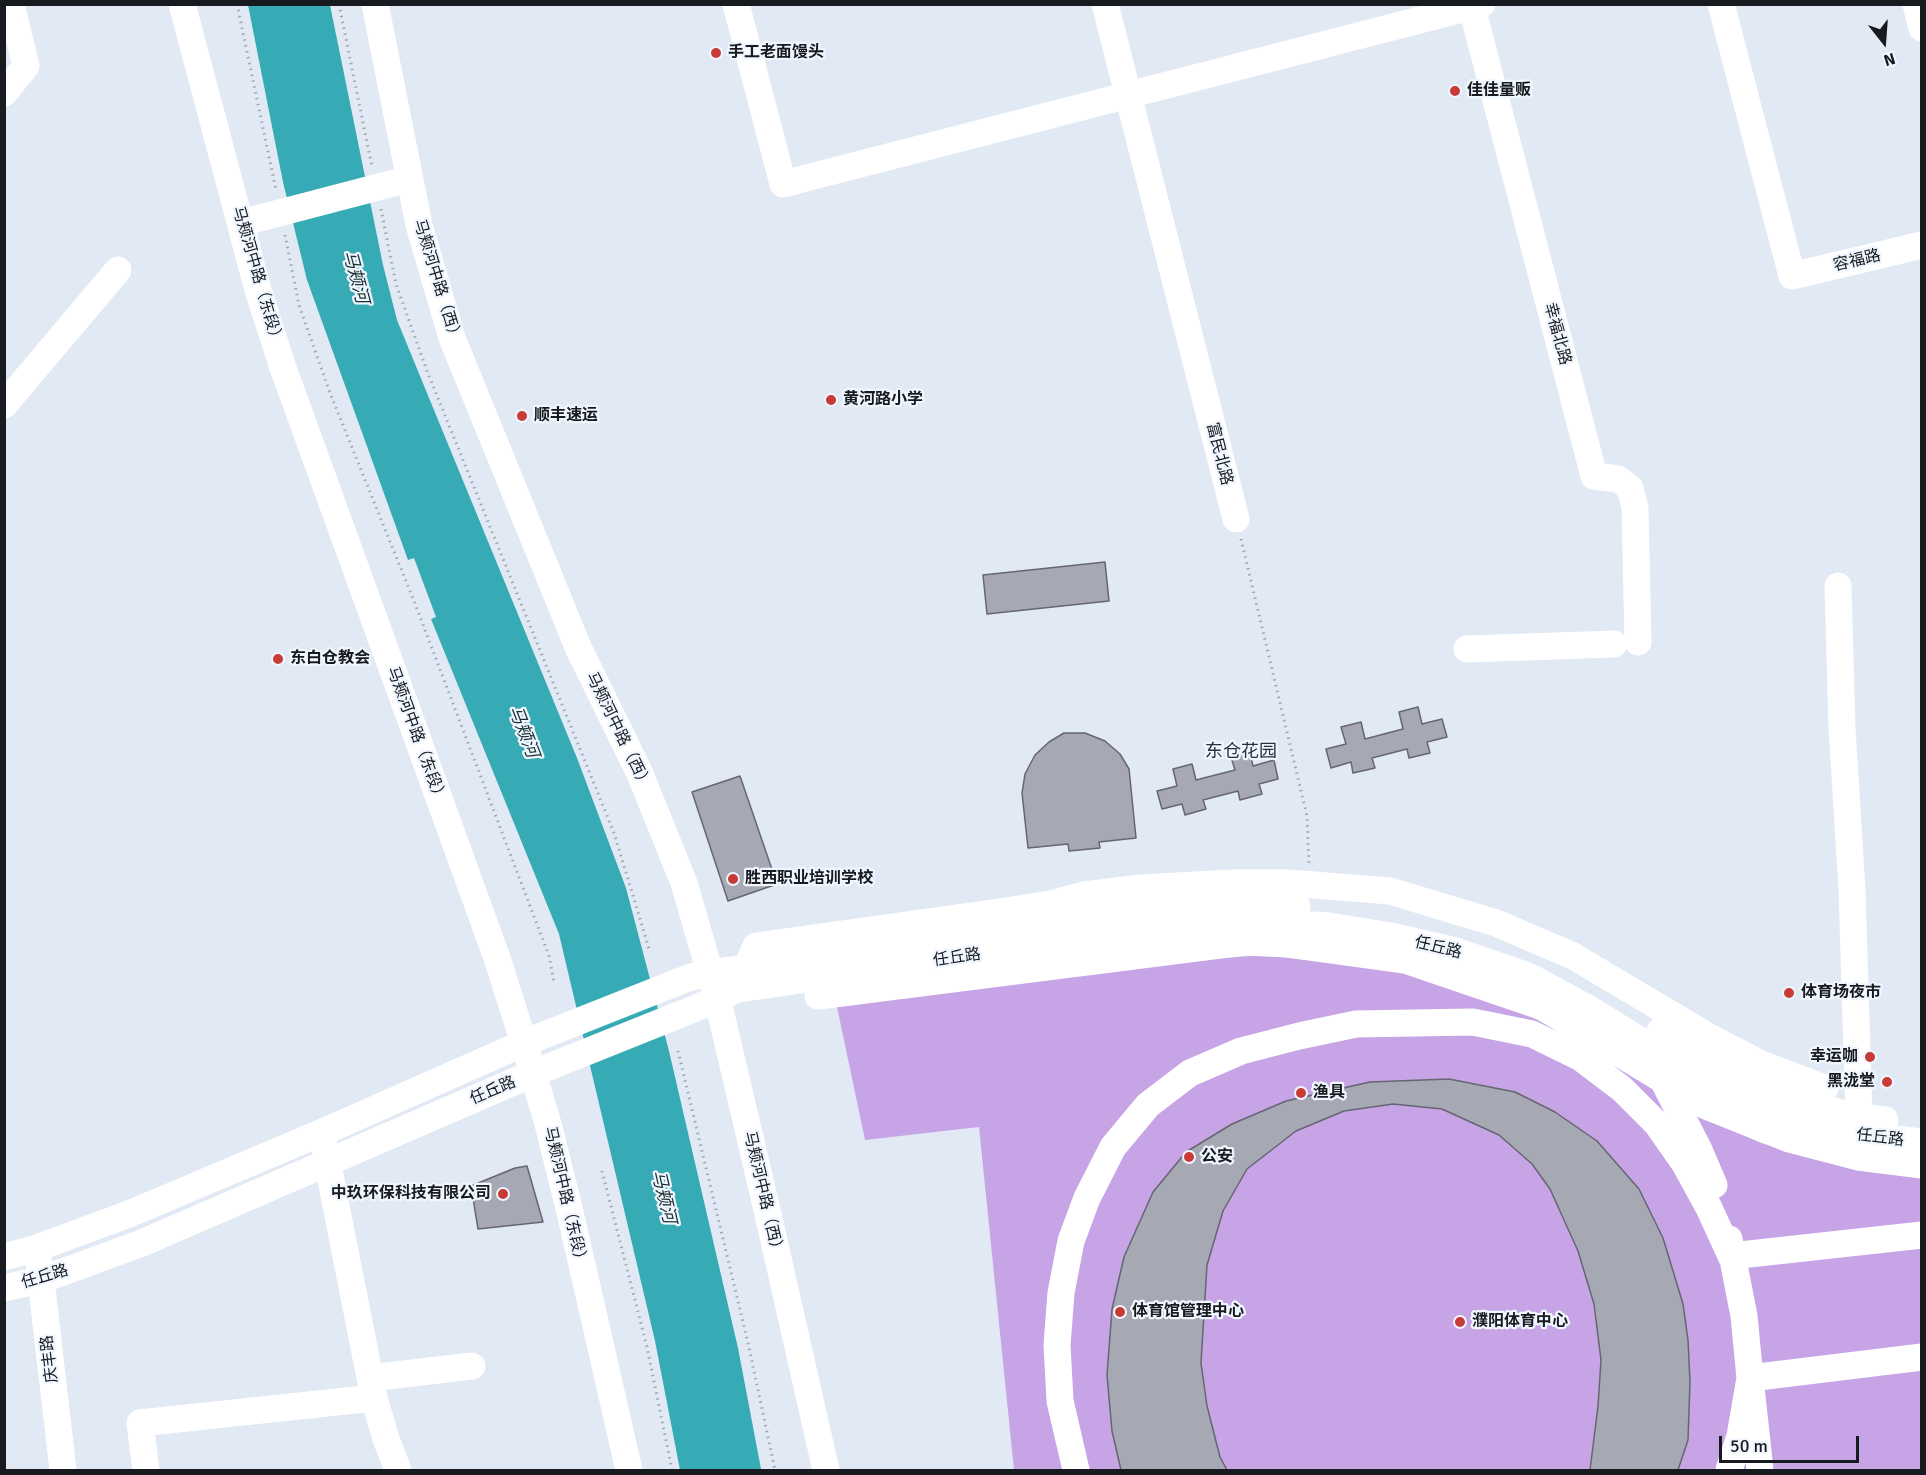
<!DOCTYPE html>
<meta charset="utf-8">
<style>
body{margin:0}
#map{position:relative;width:1926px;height:1475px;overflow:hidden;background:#e1e9f4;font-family:Signika,sans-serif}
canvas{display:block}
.frame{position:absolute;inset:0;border:6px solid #171a1e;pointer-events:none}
.north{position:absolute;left:1854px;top:12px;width:60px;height:60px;-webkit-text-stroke:4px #eff6ff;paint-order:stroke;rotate:163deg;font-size:16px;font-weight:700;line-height:24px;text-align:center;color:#171a1e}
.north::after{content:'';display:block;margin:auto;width:21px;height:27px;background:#171a1e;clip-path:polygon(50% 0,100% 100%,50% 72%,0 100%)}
.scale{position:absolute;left:1719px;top:1436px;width:140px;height:27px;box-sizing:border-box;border:3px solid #171a1e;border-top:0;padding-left:8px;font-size:18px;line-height:21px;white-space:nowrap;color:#171a1e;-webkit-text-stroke:4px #eff6ff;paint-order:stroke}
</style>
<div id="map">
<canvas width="1926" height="1475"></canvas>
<div class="frame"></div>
<div class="north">N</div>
<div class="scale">50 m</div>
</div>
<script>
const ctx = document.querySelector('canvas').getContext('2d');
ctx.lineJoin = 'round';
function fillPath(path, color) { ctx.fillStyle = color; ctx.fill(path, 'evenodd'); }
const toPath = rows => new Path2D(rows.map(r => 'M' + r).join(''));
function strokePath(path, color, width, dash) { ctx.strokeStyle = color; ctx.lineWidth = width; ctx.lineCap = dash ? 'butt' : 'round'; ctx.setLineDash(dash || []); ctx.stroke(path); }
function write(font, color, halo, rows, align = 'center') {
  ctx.font = font + ' Signika,"Noto Sans SC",sans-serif'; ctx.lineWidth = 4.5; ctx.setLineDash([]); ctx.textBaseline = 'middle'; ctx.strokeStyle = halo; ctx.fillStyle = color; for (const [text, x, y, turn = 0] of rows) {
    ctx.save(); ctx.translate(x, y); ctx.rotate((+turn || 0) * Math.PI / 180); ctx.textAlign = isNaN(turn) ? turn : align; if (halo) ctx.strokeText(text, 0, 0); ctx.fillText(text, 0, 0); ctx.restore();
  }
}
fillPath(toPath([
 [1265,955,1393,970,1467,990,1534,1018,1621,1066,1696,1114,1761,1143,1843,1164,1921,1174,1921,1470,1014,1470,979,1127,865,1140,837,1007,1182,961]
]), '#c7a4e6');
fillPath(toPath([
 [248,5,330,5,383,265,397,320,577,758,626,888,669,1051,738,1348,761,1469,757,1470,680,1470,655,1341,559,934,431,619,436,617,414,558,408,560,307,280,283,182]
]), '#36abb5');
const building = toPath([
 [1105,562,1109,601,987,614,983,575,1105,562],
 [1418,707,1422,724,1442,719,1447,737,1427,742,1430,753,1409,758,1407,749,1372,758,1375,768,1353,773,1351,762,1331,768,1326,749,1346,744,1341,727,1361,722,1365,739,1403,729,1399,712,1418,707],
 [1064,733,1085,733,1105,741,1120,754,1129,769,1136,838,1099,842,1100,848,1069,851,1068,844,1028,848,1022,793,1025,774,1035,755,1049,742,1064,733],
 [1249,749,1253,766,1274,760,1278,779,1259,784,1262,794,1240,800,1238,791,1203,800,1206,809,1185,815,1182,804,1162,809,1157,791,1177,786,1173,769,1192,764,1196,780,1235,770,1230,754,1249,749],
 [740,776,777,884,728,901,692,792,740,776],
 [1449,1079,1515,1092,1555,1112,1597,1141,1639,1189,1663,1238,1683,1304,1688,1340,1690,1382,1688,1440,1678,1470,1590,1470,1598,1406,1601,1360,1594,1304,1578,1251,1550,1189,1532,1164,1499,1135,1442,1109,1393,1104,1344,1111,1296,1131,1247,1169,1223,1211,1207,1265,1201,1363,1207,1406,1220,1457,1227,1470,1121,1470,1112,1431,1107,1375,1112,1309,1124,1257,1153,1192,1186,1152,1232,1124,1286,1101,1370,1082,1449,1079],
 [527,1166,543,1222,478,1229,471,1186,515,1168,527,1166]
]);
fillPath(building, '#a6a8b4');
strokePath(building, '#656671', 1.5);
strokePath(toPath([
 [237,4,276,190],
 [339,4,372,167],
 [381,209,396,284,427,371,614,833,650,952],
 [285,235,299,305,330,393,414,601,549,956,554,982],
 [1241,539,1307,816,1309,864],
 [678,1051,748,1343,775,1470],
 [602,1171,647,1347,672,1470]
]), '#a1a7b0', 3, [1.5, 4.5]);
strokePath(toPath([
 [182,4,258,290,282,365,497,958,524,1043,548,1124,569,1208,629,1470],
 [375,4,419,225,452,338,578,647,640,774,684,883,717,997,767,1210,826,1470],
 [736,4,783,184,1482,4],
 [1105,4,1236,519],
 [1471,4,1594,476,1618,479,1630,488,1635,508,1638,642],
 [1721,4,1792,276,1922,245],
 [1916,4,1922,28],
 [4,93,26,66,11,4],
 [241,223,409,179],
 [4,405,118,270],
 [1838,586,1842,728,1852,890,1859,1117],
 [1467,649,1614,644],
 [746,968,756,946,999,912,1050,904,1084,895,1141,888,1230,883,1289,883,1390,891,1496,923,1573,956,1711,1038,1759,1063,1825,1088],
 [818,996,1244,942,1288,944,1405,960,1543,1007,1706,1106,1789,1139,1858,1157,1922,1165],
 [1660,1031,1729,1072,1788,1097,1850,1116,1885,1120],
 [1664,1082,1699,1150,1714,1185],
 [324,1145,374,1398,386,1439,398,1470],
 [1729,1239,1744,1316,1750,1378,1740,1436,1729,1470],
 [1731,1256,1922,1235],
 [4,1257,37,1248,129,1214,323,1132,524,1043,688,978,709,973,1017,930,1097,916,1179,907,1257,902,1297,906],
 [39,1263,63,1470],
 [4,1288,41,1280,142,1243,534,1073,696,1008,738,989,1019,949,1099,936,1180,926,1251,921,1329,926,1391,936,1456,951,1528,976,1591,1010,1719,1090,1779,1115,1843,1133,1922,1142],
 [370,1378,472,1366],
 [146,1470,140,1423,374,1398],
 [1076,1470,1060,1401,1057,1345,1061,1293,1071,1241,1087,1198,1113,1147,1148,1105,1190,1073,1241,1051,1299,1036,1356,1024,1473,1022,1532,1034,1581,1058,1622,1089,1657,1124,1685,1164,1709,1208,1731,1256],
 [1760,1470,1750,1378,1922,1357]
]), '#fff', 27);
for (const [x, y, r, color] of [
 [716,53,6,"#c83a36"],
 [1455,91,6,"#c83a36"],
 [831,400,6,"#c83a36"],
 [522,416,6,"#c83a36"],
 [278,659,6,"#c83a36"],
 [733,879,6,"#c83a36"],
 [1789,993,6,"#c83a36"],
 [1870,1057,6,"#c83a36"],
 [1887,1082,6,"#c83a36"],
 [1301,1093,6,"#c83a36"],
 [1189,1157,6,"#c83a36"],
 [503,1194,6,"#c83a36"],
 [1120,1312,6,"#c83a36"],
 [1460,1322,6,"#c83a36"]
]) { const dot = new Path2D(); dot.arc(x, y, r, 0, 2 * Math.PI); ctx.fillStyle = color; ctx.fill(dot); strokePath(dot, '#eff6ff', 2); }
write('bold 16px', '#171a1e', '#eff6ff', [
 ["手工老面馒头",728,53],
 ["佳佳量贩",1467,91],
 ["黄河路小学",843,400],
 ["顺丰速运",534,416],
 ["东白仓教会",290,659],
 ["胜西职业培训学校",745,879],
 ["体育场夜市",1801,993],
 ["幸运咖",1858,1057,"right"],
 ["黑泷堂",1875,1082,"right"],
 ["渔具",1313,1093],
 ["公安",1201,1157],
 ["中玖环保科技有限公司",491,1194,"right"],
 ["体育馆管理中心",1132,1312],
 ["濮阳体育中心",1472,1322]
], 'left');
write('16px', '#171a1e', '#eff6ff', [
 ["容福路",1857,261,-13],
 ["马颊河中路（东段）",257,276,74],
 ["马颊河中路（西）",437,281,73],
 ["幸福北路",1557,334,75],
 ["富民北路",1219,454,76],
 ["马颊河中路（西）",618,731,64],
 ["马颊河中路（东段）",416,735,70],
 ["任丘路",1438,948,14],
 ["任丘路",957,958,-8],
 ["任丘路",493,1091,-23],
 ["任丘路",1880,1138,7],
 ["马颊河中路（西）",763,1194,77],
 ["马颊河中路（东段）",565,1197,77],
 ["任丘路",45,1277,-16],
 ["庆丰路",50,1359,-97]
]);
write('italic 18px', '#1b2f31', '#eff6ff', [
 ["马颊河",355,277,75],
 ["马颊河",523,732,69],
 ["马颊河",663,1197,77]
]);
write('18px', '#2c323a', '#eff6ff', [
 ["东仓花园",1241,752]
]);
</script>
